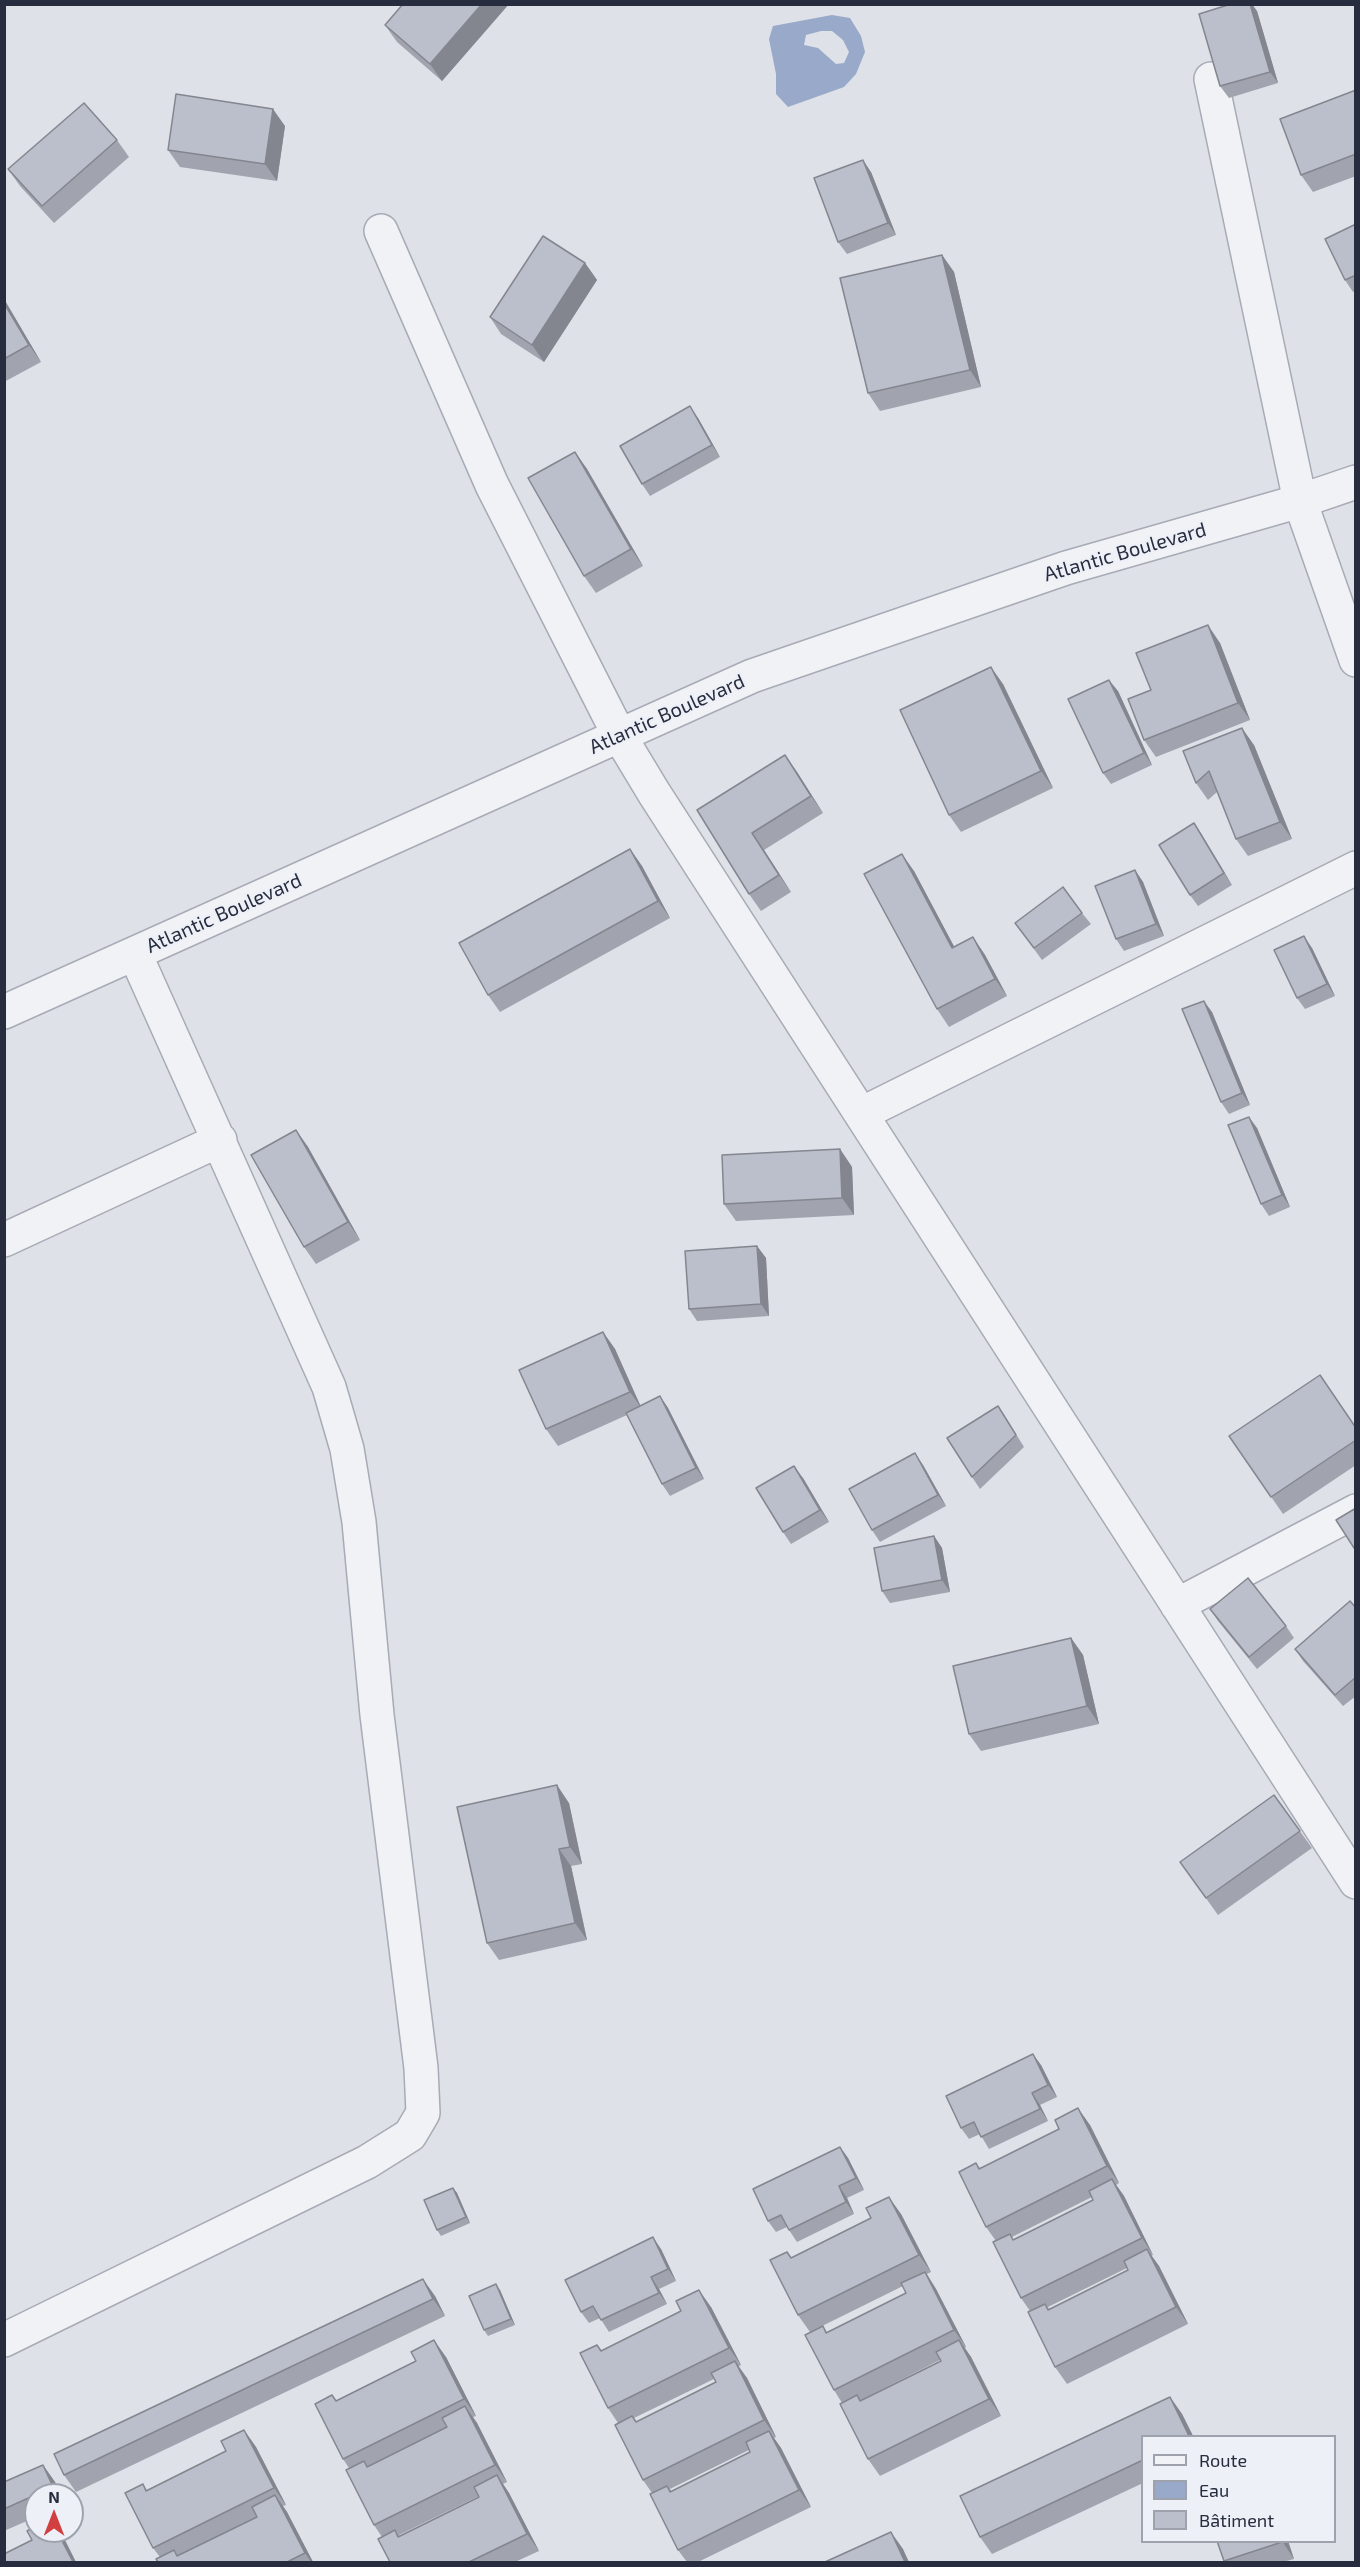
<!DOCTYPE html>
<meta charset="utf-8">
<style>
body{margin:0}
#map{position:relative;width:1360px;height:2567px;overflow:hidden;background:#dee1e8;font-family:"Exo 2",sans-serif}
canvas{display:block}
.frame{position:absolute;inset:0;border:6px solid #272c3f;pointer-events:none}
.legend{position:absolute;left:1141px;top:2435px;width:195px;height:108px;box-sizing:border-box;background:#edf0f6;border:2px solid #9ea2ad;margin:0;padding:8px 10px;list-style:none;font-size:18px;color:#272c3f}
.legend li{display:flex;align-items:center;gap:12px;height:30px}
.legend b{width:30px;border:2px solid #9ea2ad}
.north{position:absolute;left:24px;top:2483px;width:60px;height:60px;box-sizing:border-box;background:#edf0f6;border:2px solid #9ea2ad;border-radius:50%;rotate:0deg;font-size:16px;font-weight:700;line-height:24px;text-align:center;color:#272c3f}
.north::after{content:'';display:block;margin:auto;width:21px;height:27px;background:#d13f41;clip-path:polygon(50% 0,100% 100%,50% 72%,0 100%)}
</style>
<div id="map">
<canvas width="1360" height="2567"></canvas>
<div class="frame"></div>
<ul class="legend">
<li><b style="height:8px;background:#f1f2f6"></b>Route</li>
<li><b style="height:16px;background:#98a9c9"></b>Eau</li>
<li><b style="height:16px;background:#bbbfcb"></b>Bâtiment</li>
</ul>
<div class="north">N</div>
</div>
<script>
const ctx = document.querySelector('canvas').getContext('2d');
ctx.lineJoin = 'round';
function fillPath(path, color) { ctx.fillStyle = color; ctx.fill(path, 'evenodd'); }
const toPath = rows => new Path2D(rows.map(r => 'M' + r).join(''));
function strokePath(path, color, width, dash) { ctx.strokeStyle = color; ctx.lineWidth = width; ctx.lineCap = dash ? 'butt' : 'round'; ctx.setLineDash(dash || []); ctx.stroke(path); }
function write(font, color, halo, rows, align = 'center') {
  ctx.font = font + ' "Exo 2",sans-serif'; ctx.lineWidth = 4.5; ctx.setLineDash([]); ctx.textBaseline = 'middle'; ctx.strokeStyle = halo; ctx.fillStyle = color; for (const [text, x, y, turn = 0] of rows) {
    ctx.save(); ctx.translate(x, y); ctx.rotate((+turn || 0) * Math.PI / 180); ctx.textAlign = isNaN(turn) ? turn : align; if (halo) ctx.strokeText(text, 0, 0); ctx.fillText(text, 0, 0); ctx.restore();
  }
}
fillPath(toPath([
 [832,15,850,18,861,36,865,52,856,74,844,87,788,107,776,94,776,74,769,39,773,26],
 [821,31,832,31,843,40,849,52,844,63,836,64,818,48,804,45,806,35]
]), '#98a9c9');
const minor = toPath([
 [1211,79,1300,501,1356,660],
 [381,231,492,485,619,735,654,793,1356,1882],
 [4,1012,752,676,1066,568,1300,501,1356,482],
 [861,1114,1356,868],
 [4,1240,220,1140],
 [1177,1605,1356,1511],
 [4,2340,367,2162,410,2135,423,2113,421,2068,377,1715,359,1522,347,1449,329,1387,135,954]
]);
strokePath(minor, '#a7abb5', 36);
strokePath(minor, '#f1f2f6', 33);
fillPath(toPath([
 [403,4,509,4,442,81,397,42,385,25],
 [1257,11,1278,83,1229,98,1220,86],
 [1356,90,1356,176,1313,192,1301,175],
 [285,126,277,181,180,167,168,150],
 [117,140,129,157,54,223,20,186,8,169],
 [871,172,896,235,847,254,838,242],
 [1356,224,1356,290,1353,292,1345,280],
 [942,255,954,272,981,387,880,411,868,393],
 [585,263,597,280,544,362,501,334,490,317],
 [4,299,41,362,4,382],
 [698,418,720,457,650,496,642,484],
 [575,452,587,469,643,566,596,593,584,576],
 [1220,643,1250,720,1156,757,1144,740,1151,690],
 [1003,684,1053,788,961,832,949,815],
 [1118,691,1152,765,1111,784,1103,773],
 [1254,745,1292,839,1248,856,1236,839,1217,792,1208,800,1196,783,1183,751],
 [797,772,823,813,764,850,791,892,761,911,749,894,697,810],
 [1194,823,1232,885,1198,906,1190,895],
 [630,849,642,866,670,918,500,1012,488,995],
 [1135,870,1143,882,1164,936,1124,951,1116,939],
 [914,871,954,947,973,937,985,955,1007,996,949,1027,937,1009],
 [1082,913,1091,924,1042,960,1015,923],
 [1312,948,1335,996,1305,1009,1297,998],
 [1212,1012,1250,1105,1229,1114,1221,1102],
 [1257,1128,1290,1207,1269,1216,1261,1204],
 [296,1130,308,1147,360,1240,316,1264,304,1247],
 [840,1149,852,1167,854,1215,736,1221,724,1204],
 [757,1246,766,1258,769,1316,697,1321,689,1309],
 [603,1332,615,1349,640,1406,660,1396,668,1408,704,1479,670,1496,662,1484,627,1415,558,1446,546,1429],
 [1006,1418,1024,1447,980,1489,972,1477],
 [1356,1427,1356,1465,1283,1514,1229,1436],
 [923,1465,946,1506,880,1542,872,1530],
 [803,1478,829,1522,791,1544,783,1532],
 [934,1536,942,1548,950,1592,890,1603,882,1591],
 [1356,1608,1356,1696,1343,1706,1303,1661,1295,1649],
 [1210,1609,1286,1626,1294,1638,1257,1669,1218,1621],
 [1071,1638,1083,1655,1099,1724,981,1751,969,1734],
 [1274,1795,1312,1848,1218,1915,1180,1862],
 [569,1803,582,1864,571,1866,587,1940,499,1960,487,1943],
 [1041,2065,1057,2097,1040,2105,1048,2121,989,2149,980,2134,969,2139,961,2128],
 [1090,2125,1119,2183,1116,2185,1124,2196,1153,2255,1151,2256,1159,2266,1188,2324,1067,2384,1055,2367,1030,2311,1021,2298,996,2241,986,2227,976,2163,980,2168],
 [1092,2197,1093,2200,1014,2240,1012,2237],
 [1127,2268,1128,2270,1049,2309,1048,2307],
 [840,2147,848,2158,864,2190,847,2198,854,2214,797,2242,787,2227,776,2232,768,2221],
 [453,2188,457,2193,470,2223,441,2236,437,2230],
 [901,2214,931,2272,927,2274,936,2289,966,2347,965,2348,971,2357,1001,2416,880,2476,868,2459,842,2403,834,2390,823,2326,827,2332,906,2293,903,2286,810,2332,798,2315,792,2258],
 [940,2360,941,2361,861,2400],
 [661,2249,676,2281,659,2289,667,2304,609,2332,600,2318,589,2323,581,2312],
 [500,2290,515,2325,488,2336,484,2330],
 [435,2296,445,2316,76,2492,64,2475],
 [711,2307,741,2365,738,2367,747,2378,776,2437,774,2438,781,2448,811,2507,698,2562,687,2562,678,2550,652,2493,643,2480,618,2423,608,2408,597,2345,602,2351],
 [714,2379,716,2382,637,2422,634,2418],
 [749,2450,750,2452,672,2492,670,2489],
 [446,2357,476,2416,473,2417,477,2423,507,2482,503,2484,509,2493,539,2551,515,2562,390,2562,382,2537,374,2525,349,2468,343,2459],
 [479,2496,479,2497,399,2536,399,2535],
 [1170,2397,1182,2414,1193,2436,1143,2436,1143,2483,992,2554,980,2537],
 [244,2430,256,2447,286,2505,283,2506,287,2512,313,2562,158,2562,160,2557,153,2548,143,2484,147,2490,226,2451],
 [43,2465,55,2482,61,2495,36,2495,36,2517,4,2531,4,2482],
 [1217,2541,1288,2541,1294,2559,1283,2562,1224,2562]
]), '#a1a4af');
fillPath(toPath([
 [482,4,509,4,442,81,430,64],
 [1250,4,1252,4,1257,11,1278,83,1270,72],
 [273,109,285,126,277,181,265,164],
 [863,160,871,172,896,235,888,223],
 [942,255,954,272,981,387,970,370],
 [585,263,597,280,544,362,532,345],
 [4,299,41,362,29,345,4,303],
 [690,406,698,418,720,457,712,445],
 [575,452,587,469,643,566,631,549],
 [1208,625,1220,643,1250,720,1238,703],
 [991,667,1003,684,1053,788,1041,771],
 [1109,680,1118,691,1152,765,1144,753],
 [1242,728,1254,745,1292,839,1280,822],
 [785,755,797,772,823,813,811,796],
 [1194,823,1202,835,1232,885,1224,873],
 [752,833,764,850,791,892,779,875],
 [630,849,642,866,670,918,658,901],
 [902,854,914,871,964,965,952,948],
 [1135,870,1143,882,1164,936,1156,924],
 [1304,936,1312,948,1335,996,1327,984],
 [973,937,985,955,1007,996,995,979],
 [1204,1001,1212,1012,1250,1105,1242,1093],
 [1249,1117,1257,1128,1290,1207,1282,1195],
 [296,1130,308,1147,360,1240,348,1222],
 [840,1149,852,1167,854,1215,842,1198],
 [757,1246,766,1258,769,1316,761,1304],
 [603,1332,615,1349,642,1409,630,1392],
 [660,1396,668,1408,704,1479,696,1468],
 [915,1453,923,1465,946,1506,938,1495],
 [794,1466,803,1478,829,1522,820,1510],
 [934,1536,942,1548,950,1592,942,1580],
 [1071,1638,1083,1655,1099,1724,1087,1706],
 [557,1785,569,1803,582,1864,570,1847],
 [559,1849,571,1866,587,1940,575,1923],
 [1033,2054,1041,2065,1057,2097,1048,2085],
 [1032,2093,1040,2105,1048,2121,1040,2109],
 [1078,2108,1090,2125,1119,2183,1107,2166],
 [840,2147,848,2158,864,2190,856,2178],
 [1112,2179,1124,2196,1153,2255,1142,2238],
 [839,2186,847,2198,854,2214,846,2202],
 [453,2188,457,2193,470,2223,466,2217],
 [889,2197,901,2214,931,2272,919,2255],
 [653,2237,661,2249,676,2281,668,2269],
 [1147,2249,1159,2266,1188,2324,1176,2307],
 [925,2272,936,2289,966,2347,954,2330],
 [651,2277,659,2289,667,2304,659,2293],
 [423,2279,435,2296,445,2316,433,2299],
 [496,2284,500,2290,515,2325,511,2319],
 [699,2290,711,2307,741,2365,729,2348],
 [434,2340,446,2357,476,2416,464,2399],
 [959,2340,971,2357,1001,2416,989,2399],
 [735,2361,747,2378,776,2437,764,2420],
 [1170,2397,1182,2414,1193,2436,1189,2436],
 [465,2406,477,2423,507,2482,495,2465],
 [244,2430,256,2447,286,2505,274,2488],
 [769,2431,781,2448,811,2507,799,2490],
 [43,2465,55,2482,61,2495,59,2495,53,2487],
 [497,2475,509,2493,539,2551,527,2534],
 [275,2495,287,2512,313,2562,311,2562,305,2553],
 [57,2531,59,2531,63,2536,76,2562,73,2562],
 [891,2532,903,2549,909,2562,905,2562],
 [1282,2541,1288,2541,1294,2559]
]), '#83868e');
const building = toPath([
 [403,4,482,4,430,64,385,25,403,4],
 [1231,4,1250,4,1270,72,1220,86,1199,14,1231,4],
 [1356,90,1356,154,1301,175,1280,119,1356,90],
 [176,94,273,109,265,164,168,150,176,94],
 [84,103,117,140,42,206,8,169,84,103],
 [863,160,888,223,838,242,814,178,863,160],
 [1356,224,1356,275,1345,280,1325,239,1356,224],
 [543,236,585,263,532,345,490,317,543,236],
 [942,255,970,370,868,393,840,278,942,255],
 [4,303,29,345,4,359,4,303],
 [690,406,712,445,642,484,620,446,690,406],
 [575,452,631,549,584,576,528,478,575,452],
 [1208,625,1238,703,1144,740,1128,699,1151,690,1136,653,1208,625],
 [991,667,1041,771,949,815,900,710,991,667],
 [1109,680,1144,753,1103,773,1068,699,1109,680],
 [1242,728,1280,822,1236,839,1209,771,1196,783,1183,751,1242,728],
 [785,755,811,796,752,833,779,875,749,894,697,810,785,755],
 [1194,823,1224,873,1190,895,1159,845,1194,823],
 [630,849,658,901,488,995,459,943,630,849],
 [902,854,952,948,973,937,995,979,937,1009,864,874,902,854],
 [1135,870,1156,924,1116,939,1095,886,1135,870],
 [1063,887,1082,913,1034,948,1015,923,1063,887],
 [1304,936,1327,984,1297,998,1274,950,1304,936],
 [1204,1001,1242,1093,1221,1102,1182,1009,1204,1001],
 [1249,1117,1282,1195,1261,1204,1228,1125,1249,1117],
 [296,1130,348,1222,304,1247,251,1155,296,1130],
 [840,1149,842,1198,724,1204,722,1155,840,1149],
 [757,1246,761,1304,689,1309,685,1251,757,1246],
 [603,1332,630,1392,546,1429,519,1370,603,1332],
 [1320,1375,1356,1428,1356,1440,1271,1497,1229,1436,1320,1375],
 [660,1396,696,1468,662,1484,626,1413,660,1396],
 [998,1406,1016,1435,972,1477,947,1438,998,1406],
 [915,1453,938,1495,872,1530,849,1489,915,1453],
 [794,1466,820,1510,783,1532,756,1488,794,1466],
 [1356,1508,1356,1551,1336,1520,1356,1508],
 [934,1536,942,1580,882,1591,874,1548,934,1536],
 [1248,1578,1286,1626,1249,1657,1210,1609,1248,1578],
 [1350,1601,1356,1608,1356,1677,1335,1695,1295,1649,1350,1601],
 [1071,1638,1087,1706,969,1734,953,1666,1071,1638],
 [557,1785,570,1847,559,1849,575,1923,487,1943,457,1807,557,1785],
 [1274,1795,1300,1831,1206,1898,1180,1862,1274,1795],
 [1033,2054,1048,2085,1032,2093,1040,2109,981,2137,974,2122,961,2128,946,2096,1033,2054],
 [1078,2108,1107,2166,986,2227,959,2172,976,2163,979,2169,1059,2129,1055,2120,1078,2108],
 [840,2147,856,2178,839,2186,846,2202,789,2230,781,2215,768,2221,753,2189,840,2147],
 [1112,2179,1142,2238,1021,2298,993,2242,1010,2234,1013,2240,1093,2200,1089,2191,1112,2179],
 [453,2188,466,2217,437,2230,424,2200,453,2188],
 [889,2197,919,2255,798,2315,770,2260,787,2252,791,2258,871,2218,866,2208,889,2197],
 [653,2237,668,2269,651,2277,659,2293,601,2320,593,2306,581,2312,565,2280,653,2237],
 [1147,2249,1176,2307,1055,2367,1028,2312,1045,2304,1048,2310,1128,2270,1124,2261,1147,2249],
 [925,2272,954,2330,834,2390,805,2335,823,2326,826,2333,906,2293,901,2283,925,2272],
 [423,2279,433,2299,64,2475,54,2454,423,2279],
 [496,2284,511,2319,484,2330,469,2296,496,2284],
 [699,2290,729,2348,608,2408,580,2353,597,2345,601,2351,681,2311,676,2301,699,2290],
 [434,2340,464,2399,343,2459,315,2404,332,2395,336,2401,416,2361,411,2352,434,2340],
 [959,2340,989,2399,868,2459,840,2404,857,2395,860,2401,941,2361,936,2352,959,2340],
 [735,2361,764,2420,643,2480,615,2425,632,2416,636,2422,716,2382,711,2373,735,2361],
 [1170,2397,1189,2436,1143,2436,1143,2460,980,2537,960,2496,1170,2397],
 [465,2406,495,2465,374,2525,346,2470,364,2461,367,2467,447,2427,442,2418,465,2406],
 [244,2430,274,2488,153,2548,125,2493,143,2484,146,2491,226,2451,221,2441,244,2430],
 [769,2431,799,2490,678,2550,650,2494,667,2486,670,2492,750,2452,746,2442,769,2431],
 [43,2465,53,2487,4,2509,4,2482,43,2465],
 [497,2475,527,2534,469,2562,390,2562,378,2539,395,2530,398,2537,479,2497,474,2487,497,2475],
 [275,2495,305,2553,287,2562,158,2562,156,2559,174,2550,177,2556,257,2517,252,2507,275,2495],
 [36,2526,36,2531,57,2531,73,2562,4,2562,4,2554,32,2540,27,2531,36,2526],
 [891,2532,905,2562,825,2562,891,2532],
 [1217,2541,1282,2541,1282,2542,1224,2561,1217,2541]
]);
fillPath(building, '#bbbfcb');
strokePath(building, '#83868e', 1.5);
write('20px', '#272c3f', '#edf0f6', [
 ["Atlantic Boulevard",1125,552,-16],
 ["Atlantic Boulevard",667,714,-24],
 ["Atlantic Boulevard",224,913,-24]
]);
</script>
